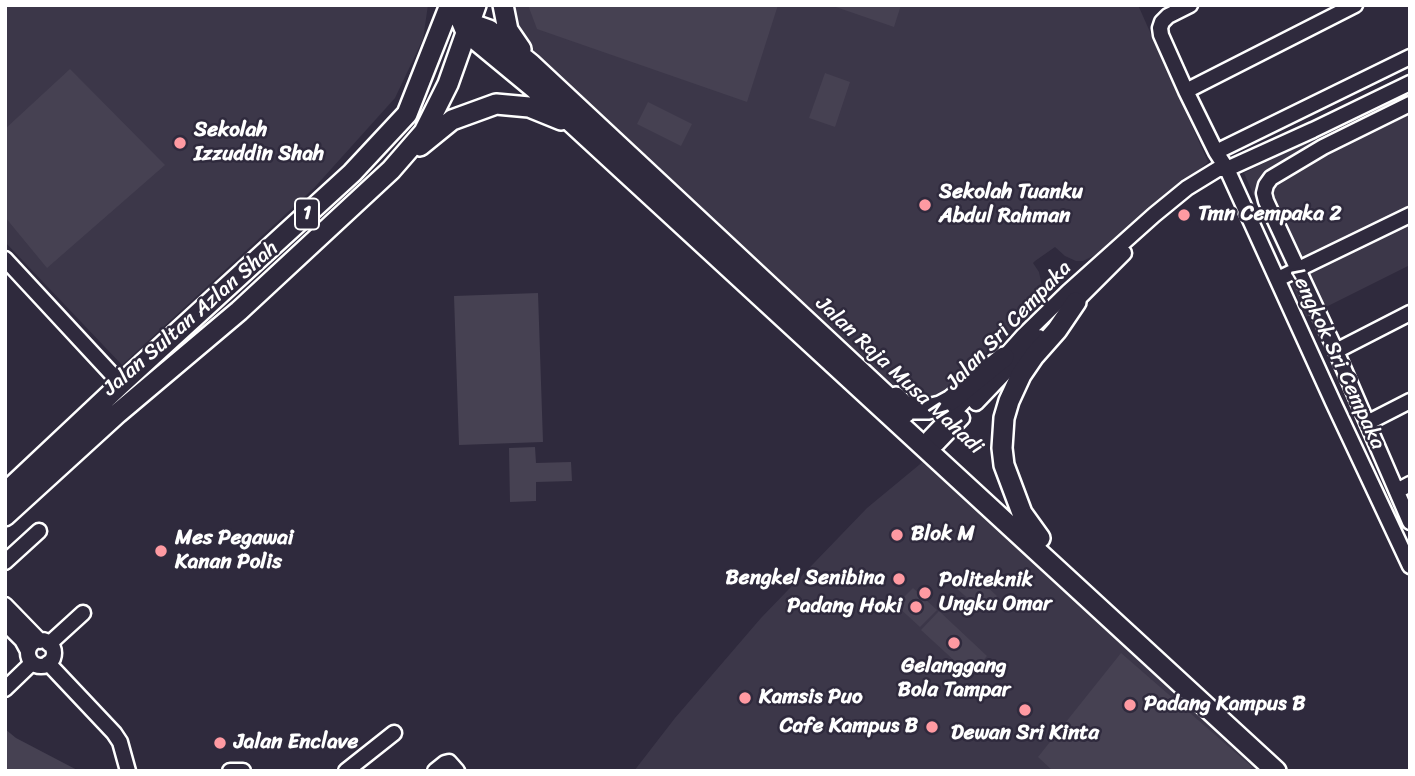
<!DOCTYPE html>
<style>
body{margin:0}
#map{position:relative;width:1415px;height:776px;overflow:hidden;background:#2f2a3d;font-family:Sriracha,sans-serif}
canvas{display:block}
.frame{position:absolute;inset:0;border:7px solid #fff;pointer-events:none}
</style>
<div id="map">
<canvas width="1415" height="776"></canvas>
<div class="frame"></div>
</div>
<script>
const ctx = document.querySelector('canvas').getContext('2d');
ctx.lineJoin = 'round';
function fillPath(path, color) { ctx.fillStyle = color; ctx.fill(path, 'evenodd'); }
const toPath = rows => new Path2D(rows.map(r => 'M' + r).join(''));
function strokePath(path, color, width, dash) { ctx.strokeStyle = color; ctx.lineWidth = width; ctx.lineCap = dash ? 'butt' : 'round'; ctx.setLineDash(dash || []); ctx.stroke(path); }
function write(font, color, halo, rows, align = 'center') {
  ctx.font = font + ' Sriracha,sans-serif'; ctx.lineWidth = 5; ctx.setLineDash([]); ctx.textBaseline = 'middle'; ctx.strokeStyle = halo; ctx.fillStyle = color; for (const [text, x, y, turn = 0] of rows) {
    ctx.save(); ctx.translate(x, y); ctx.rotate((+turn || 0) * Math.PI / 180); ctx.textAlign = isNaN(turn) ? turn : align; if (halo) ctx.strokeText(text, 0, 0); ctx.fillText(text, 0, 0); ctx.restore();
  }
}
fillPath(toPath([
 [5,5,428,5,423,39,395,98,314,188,122,365,5,242],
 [508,5,1138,5,1208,162,1103,251,1083,261,1076,261,1065,256,1055,247,1035,261,1033,263,1039,272,1042,286,1043,295,1039,304,936,399,903,394,552,78,520,40],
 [1410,91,1410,265,1306,317,1244,173],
 [925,460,1039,568,1258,771,634,771,675,718,761,618,867,508]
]), '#3c3749');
fillPath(toPath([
 [528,5,778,5,747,102,537,29],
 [830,5,901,5,894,27],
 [70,69,165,165,47,268,5,217,5,129],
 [825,73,850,82,835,127,809,118],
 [648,102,692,124,681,146,637,124],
 [538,293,543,442,459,445,454,296],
 [535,447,536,463,571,462,572,481,536,482,536,501,510,502,509,448],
 [969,570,997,596,983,612,954,586],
 [913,588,937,610,920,627,896,605],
 [939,611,987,656,970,675,921,630],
 [1121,653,1252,767,1249,771,1053,771,1038,757],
 [5,729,16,738,79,771,5,771]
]), '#464152');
const minor = toPath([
 [1190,5,1168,16,1162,22,1160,28,1161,35,1186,91,1216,152,1227,169,1333,402,1410,566],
 [1186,91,1355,5],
 [1410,104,1323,147,1271,178,1266,185,1264,193,1266,201,1336,351,1410,522],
 [1216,152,1410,57],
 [5,259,121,384],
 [1278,279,1410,215],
 [1069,308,1124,253],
 [1336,351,1410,313],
 [998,364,1024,335,1068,292,1154,215,1187,188,1218,169,1227,169,1313,130,1410,83],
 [976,403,1039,337],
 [1367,423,1410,401],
 [924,448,930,437,980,385],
 [924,448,937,444,962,418],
 [1397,491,1410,484],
 [5,562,39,531],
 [5,605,40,641],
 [5,623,22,640,28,651],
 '28 653a13 13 0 1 1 26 0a13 13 0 1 1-26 0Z',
 [49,644,83,613],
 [48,663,114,733,120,742,128,771],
 [5,689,32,663],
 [230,771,243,771],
 [346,771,394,733],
 [435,771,445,763,449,762,457,771]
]);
const major = toPath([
 [460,5,458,13,466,32,535,89,1276,771],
 [503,5,508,30,521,49],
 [469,23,489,30,531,64,905,413],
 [420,146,452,120,496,104,529,107,561,120],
 [896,397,904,405,915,409,928,409,940,406,951,400,1004,357],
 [5,493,121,384,352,173,407,114,450,5],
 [5,516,118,413,239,311,391,170,424,132,448,84,476,5],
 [1040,538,1022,513,1004,465,1002,448,1004,418,1009,401,1021,375,1034,356,1057,330,1076,302]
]);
strokePath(minor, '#fff', 19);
strokePath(major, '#fff', 24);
strokePath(minor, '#2f2a3d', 14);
strokePath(major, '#2f2a3d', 19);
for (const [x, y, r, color] of [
 [180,143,7,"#ff9aa2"],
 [925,205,7,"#ff9aa2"],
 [1184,215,7,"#ff9aa2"],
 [897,535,7,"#ff9aa2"],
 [161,551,7,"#ff9aa2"],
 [899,579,7,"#ff9aa2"],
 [925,593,7,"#ff9aa2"],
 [916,607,7,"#ff9aa2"],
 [954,643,7,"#ff9aa2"],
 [745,698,7,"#ff9aa2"],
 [1130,705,7,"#ff9aa2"],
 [1025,710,7,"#ff9aa2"],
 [932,727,7,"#ff9aa2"],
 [220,743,7,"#ff9aa2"]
]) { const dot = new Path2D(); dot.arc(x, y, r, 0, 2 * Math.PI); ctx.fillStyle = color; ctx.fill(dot); strokePath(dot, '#2f2a3d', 2.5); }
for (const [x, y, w] of [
 [307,214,24]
]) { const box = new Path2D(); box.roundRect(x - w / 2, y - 15.5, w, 31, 5); ctx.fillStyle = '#2f2a3d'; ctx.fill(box); strokePath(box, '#fff', 2); }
write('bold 19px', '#fff', null, [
 ["1",307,214]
]);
write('bold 21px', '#fff', '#2f2a3d', [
 ["Sekolah",194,131],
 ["Izzuddin Shah",194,155],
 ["Sekolah Tuanku",939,193],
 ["Abdul Rahman",939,217],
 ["Tmn Cempaka 2",1198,215],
 ["Blok M",911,535],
 ["Mes Pegawai",175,539],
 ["Kanan Polis",175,563],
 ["Bengkel Senibina",885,579,"right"],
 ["Politeknik",939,581],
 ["Ungku Omar",939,605],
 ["Padang Hoki",902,607,"right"],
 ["Gelanggang",954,667,"center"],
 ["Bola Tampar",954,691,"center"],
 ["Kamsis Puo",759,698],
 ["Padang Kampus B",1144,705],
 ["Cafe Kampus B",918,727,"right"],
 ["Dewan Sri Kinta",1025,734,"center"],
 ["Jalan Enclave",234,743]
], 'left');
write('21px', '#fff', '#2f2a3d', [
 ["Jalan Sultan Azlan Shah",191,319,-41],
 ["Jalan Sri Cempaka",1009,326,-46],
 ["Lengkok Sri Cempaka",1337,359,65],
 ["Jalan Raja Musa Mahadi",899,376,43]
]);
</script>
